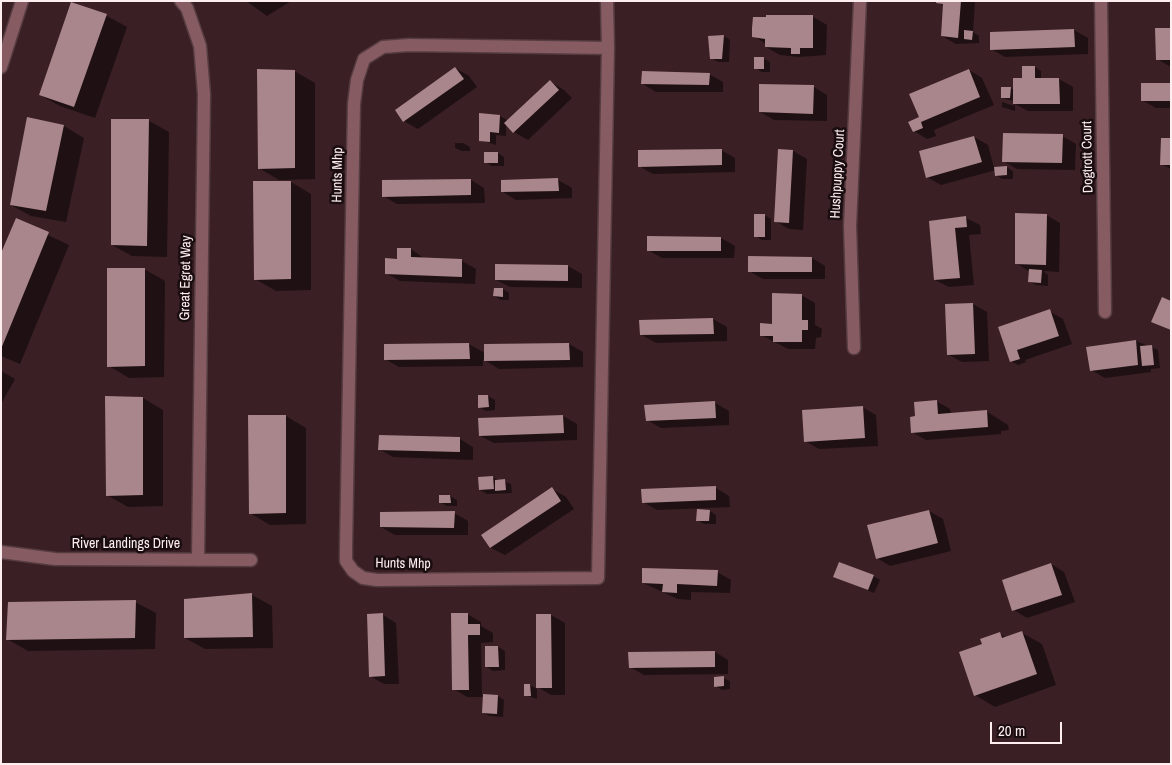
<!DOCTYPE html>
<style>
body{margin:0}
#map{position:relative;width:1172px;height:765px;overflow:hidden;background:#3a1f24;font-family:"Archivo Narrow",sans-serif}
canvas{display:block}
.frame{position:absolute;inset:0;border:2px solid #feeef0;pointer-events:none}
.scale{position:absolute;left:990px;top:722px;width:72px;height:22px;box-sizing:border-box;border:2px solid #feeef0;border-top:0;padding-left:6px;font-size:15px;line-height:18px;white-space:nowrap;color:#feeef0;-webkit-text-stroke:4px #190d0f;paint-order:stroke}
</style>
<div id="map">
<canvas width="1172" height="765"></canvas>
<div class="frame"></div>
<div class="scale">20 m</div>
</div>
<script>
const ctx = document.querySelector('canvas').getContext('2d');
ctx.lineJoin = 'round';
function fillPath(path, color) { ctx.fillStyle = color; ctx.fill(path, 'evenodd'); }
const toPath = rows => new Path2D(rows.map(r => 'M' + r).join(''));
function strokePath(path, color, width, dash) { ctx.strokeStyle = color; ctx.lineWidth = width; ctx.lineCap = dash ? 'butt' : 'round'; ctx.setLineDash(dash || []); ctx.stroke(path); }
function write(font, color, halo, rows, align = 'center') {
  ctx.font = font + ' "Archivo Narrow",sans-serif'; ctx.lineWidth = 5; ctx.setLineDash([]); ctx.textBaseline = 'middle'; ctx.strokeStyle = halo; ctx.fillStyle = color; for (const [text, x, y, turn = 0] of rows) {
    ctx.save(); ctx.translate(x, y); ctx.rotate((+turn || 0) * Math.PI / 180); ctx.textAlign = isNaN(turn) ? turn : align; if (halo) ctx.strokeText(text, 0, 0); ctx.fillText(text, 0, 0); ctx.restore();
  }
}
fillPath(toPath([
 [246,1,291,1,267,16],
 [937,1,975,1,973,32,979,36,979,43,956,44,942,36,944,6],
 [72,3,107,16,127,27,95,118,60,106,40,95],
 [767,16,813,17,827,25,826,55,799,57,780,55,766,47,766,44,754,36],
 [1171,29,1171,67,1157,59],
 [1074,30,1088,38,1088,54,1005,57,991,49,991,33],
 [724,36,730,40,729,62,718,62,711,58],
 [763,58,770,62,770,72,762,72,755,68],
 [1035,67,1041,71,1041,79,1059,79,1073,87,1073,111,1028,111,1015,104,1015,111,1002,107,1002,102,1014,106,1014,101,1002,98,1010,88,1014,90,1027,79],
 [455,68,469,76,477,87,418,129,404,121,396,110],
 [969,70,982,78,994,105,934,130,936,136,927,139,914,131,921,118],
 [294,71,315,83,315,179,279,180,259,168],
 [709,74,723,82,723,92,656,92,643,84],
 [551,82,564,90,572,98,528,140,514,132,506,123,506,136,496,135,496,145,481,140,481,114,500,116,507,120,506,123],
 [1171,85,1171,108,1156,108,1142,100],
 [814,87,827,95,827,121,774,120,760,112],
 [28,118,64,126,84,138,66,222,31,216,11,205],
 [112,120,149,121,169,132,167,257,132,256,112,245],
 [1062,136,1076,144,1075,170,1017,169,1003,161],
 [974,137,988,145,994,168,1006,167,1013,171,1013,179,1002,179,996,175,996,170,941,185,927,177],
 [1171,139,1171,169,1161,164],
 [455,143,463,143,470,147,470,151,462,151,455,148],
 [721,150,735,158,735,172,653,174,639,166],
 [779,150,793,151,807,159,803,230,789,229,775,221],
 [498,153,504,157,504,166,492,166,485,162],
 [471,180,484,188,485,203,397,204,383,196],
 [558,180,572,188,572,198,516,200,503,192],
 [291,182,311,194,311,290,276,291,255,279],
 [764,215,771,219,771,240,762,240,756,236],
 [1046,215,1060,223,1059,272,1043,271,1048,275,1048,286,1036,285,1030,282,1030,272,1016,263],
 [966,218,980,225,981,234,969,235,974,285,949,287,935,280,930,222],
 [16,220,69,245,20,364,1,356,1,256],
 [721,238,735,246,734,258,662,258,648,250],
 [399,249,411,249,425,259,462,261,476,269,475,284,400,281,386,273,398,260],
 [812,258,825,266,825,279,763,279,749,271],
 [568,266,582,274,582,288,510,287,496,280],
 [144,269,165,281,164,377,129,378,109,366],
 [503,289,509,293,509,300,501,300,494,296],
 [801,295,815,303,815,325,822,329,821,337,816,338,815,349,788,349,761,335],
 [973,304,987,312,989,361,962,362,949,355],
 [1049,311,1063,319,1072,344,1025,360,1026,362,1018,365,1011,361,1009,354],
 [713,319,727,327,727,341,656,343,642,335],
 [1136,341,1158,350,1160,368,1151,369,1151,372,1105,378,1091,370],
 [469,344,485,353,569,344,583,352,583,367,499,369,483,359,483,366,399,367,385,359,385,345],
 [1,371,15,379,1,404],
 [488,396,495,400,495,410,486,411,479,407,479,397],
 [143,398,163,410,163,506,128,507,107,495],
 [936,401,950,409,951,414,986,411,1008,425,1009,430,1001,431,1001,434,926,440,912,432,917,418],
 [715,403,729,411,729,425,661,428,647,420,646,406],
 [862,407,876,415,878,446,819,449,805,441],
 [286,416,306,428,306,524,270,525,250,513],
 [563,416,577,424,577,440,494,443,480,436],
 [460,439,473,447,473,460,393,457,379,449],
 [491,477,511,484,512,493,487,494,480,490],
 [716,488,729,496,730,507,657,510,643,502],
 [552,489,566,497,574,509,505,555,491,548,483,535],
 [450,496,457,500,457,506,447,506,440,502],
 [710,511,716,515,716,524,704,524,697,520],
 [929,511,943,519,951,551,890,566,877,558],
 [454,513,468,521,468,535,395,535,381,527],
 [1051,564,1064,572,1075,602,1027,618,1014,610],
 [717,572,731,580,730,593,691,592,691,600,678,599,643,583],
 [835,576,873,576,880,580,874,593],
 [252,595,272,606,273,648,205,649,185,638],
 [135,602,156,613,155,649,28,651,7,639],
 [467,614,481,622,481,626,493,633,493,642,481,643,482,695,498,696,504,700,503,717,490,716,483,713,484,697,467,697,454,689],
 [383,615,396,623,399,684,384,684,370,676],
 [551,615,565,623,565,695,551,695,538,687],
 [1022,633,1042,644,1056,685,995,707,975,695,984,645,1000,634,1007,638],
 [498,647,505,651,505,670,493,671,487,667,486,648],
 [715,652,728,660,728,674,644,675,630,667],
 [723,678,730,681,730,689,722,690,716,686],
 [530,685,537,689,537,699,525,695]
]), '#0007');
fillPath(toPath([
 [936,1,961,1,958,38,941,36,943,4,936,3],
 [71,2,107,14,74,107,39,95],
 [766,15,813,15,813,48,800,48,800,54,791,54,791,48,765,47,765,39,752,37,752,28,753,17,766,17],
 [1155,28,1171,28,1171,60,1156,60],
 [1074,29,1075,47,990,50,990,32],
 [964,30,973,31,972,40,964,39],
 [724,35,722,59,710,59,708,36],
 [754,57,764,57,764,69,754,69],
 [1022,66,1035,66,1035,78,1059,78,1060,104,1013,104,1013,78,1022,78],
 [455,67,464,79,403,122,395,110],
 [257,69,295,70,295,168,258,169],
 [969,69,980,97,921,122,923,128,913,132,908,122,919,117,909,94],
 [642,71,710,73,709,85,641,84],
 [550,80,559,90,513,133,504,123],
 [1141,83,1171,83,1171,101,1141,101],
 [759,84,814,85,813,114,759,112],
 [1001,87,1011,87,1010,98,1001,98],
 [479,113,500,115,499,133,490,132,490,142,479,141],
 [27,117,64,125,46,211,10,205],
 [111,119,149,119,147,246,111,245],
 [1003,133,1063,134,1062,163,1002,162],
 [974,136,982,162,926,178,919,151],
 [1161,138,1171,138,1171,165,1160,165],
 [722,149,722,165,638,167,638,150],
 [778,149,793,150,789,223,774,222],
 [484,152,498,152,498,163,484,163],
 [1007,166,1007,175,995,176,994,167],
 [558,178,559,191,501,192,501,180],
 [471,179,471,195,382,197,382,180],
 [253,181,291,181,291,279,254,280],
 [1015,213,1047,214,1046,265,1015,264],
 [754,214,765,214,765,237,754,237],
 [966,216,967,227,955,228,960,278,934,280,929,221],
 [16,218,49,232,1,349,1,253],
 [647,236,721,237,721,251,647,251],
 [397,248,411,248,411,257,462,259,462,277,385,274,385,258,397,259],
 [748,256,812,257,812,272,748,272],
 [495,264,568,265,568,281,495,280],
 [107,268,145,268,145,366,107,367],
 [1029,269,1042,270,1041,283,1028,282],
 [494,288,503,288,503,297,493,296],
 [772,293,802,294,802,320,808,320,808,330,802,330,802,342,773,342,773,336,760,336,760,323,772,324],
 [1162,297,1171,301,1171,330,1151,322],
 [973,303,975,354,947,355,945,304],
 [1050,309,1059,336,1017,350,1020,359,1010,362,998,327],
 [713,318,714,334,640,335,639,320],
 [1136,340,1138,365,1090,371,1086,347],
 [469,343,470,359,384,360,384,344],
 [567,343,569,343,570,360,484,361,484,344],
 [1152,345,1154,365,1142,366,1140,346],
 [478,395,488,395,489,407,478,408],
 [105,396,143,397,143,495,106,496],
 [937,400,938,414,987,410,988,427,911,433,910,417,915,416,914,402],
 [715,401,716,418,646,421,644,405],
 [863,406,865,438,804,442,802,410],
 [248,415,286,415,286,513,249,514],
 [563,415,564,433,479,436,478,418],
 [379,435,460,437,460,452,378,450],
 [493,476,494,489,479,490,478,477],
 [505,479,506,490,495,491,495,480],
 [716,486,716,500,642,503,641,489],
 [552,487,561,501,490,548,481,535],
 [439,495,450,495,451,503,439,503],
 [697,509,710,510,709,521,696,521],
 [929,510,938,543,876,559,867,525],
 [455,511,454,528,380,527,380,512],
 [839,562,874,575,868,590,833,577],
 [1051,563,1062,595,1012,611,1002,580],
 [642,568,718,570,717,586,677,584,677,593,662,592,663,584,642,583],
 [252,593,253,637,184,638,184,599],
 [136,600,135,638,6,640,8,602],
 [383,613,385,676,369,677,367,614],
 [451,613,468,613,468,624,480,624,480,635,468,635,469,690,452,690],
 [536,614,551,614,552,688,536,688],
 [1022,631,1037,674,974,696,959,652,982,644,980,639,1000,632,1002,638],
 [485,646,498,646,499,667,485,667],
 [715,651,715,667,629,668,628,652],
 [724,676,724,686,714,687,714,677],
 [524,684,530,684,531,696,524,696],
 [483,694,498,695,497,714,482,713]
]), '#a9868b');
const minor = toPath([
 [181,1,187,8,200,46,204,94,198,560],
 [607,1,608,48,598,578,377,580,363,578,353,571,346,561,346,548,354,104,357,80,364,59,383,47,409,45,608,48],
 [1101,1,1105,312],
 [1,67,22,1],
 [854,348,850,226,860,1],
 [1,552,55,559,251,560]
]);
strokePath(minor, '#553c41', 15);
strokePath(minor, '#865b62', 12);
write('14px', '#feeef0', '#190d0f', [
 ["Dogtrott Court",1088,157,-91],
 ["Hushpuppy Court",838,174,-87],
 ["Hunts Mhp",338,175,-89],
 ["Great Egret Way",186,278,-89],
 ["River Landings Drive",126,544],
 ["Hunts Mhp",403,564,1]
]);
</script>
